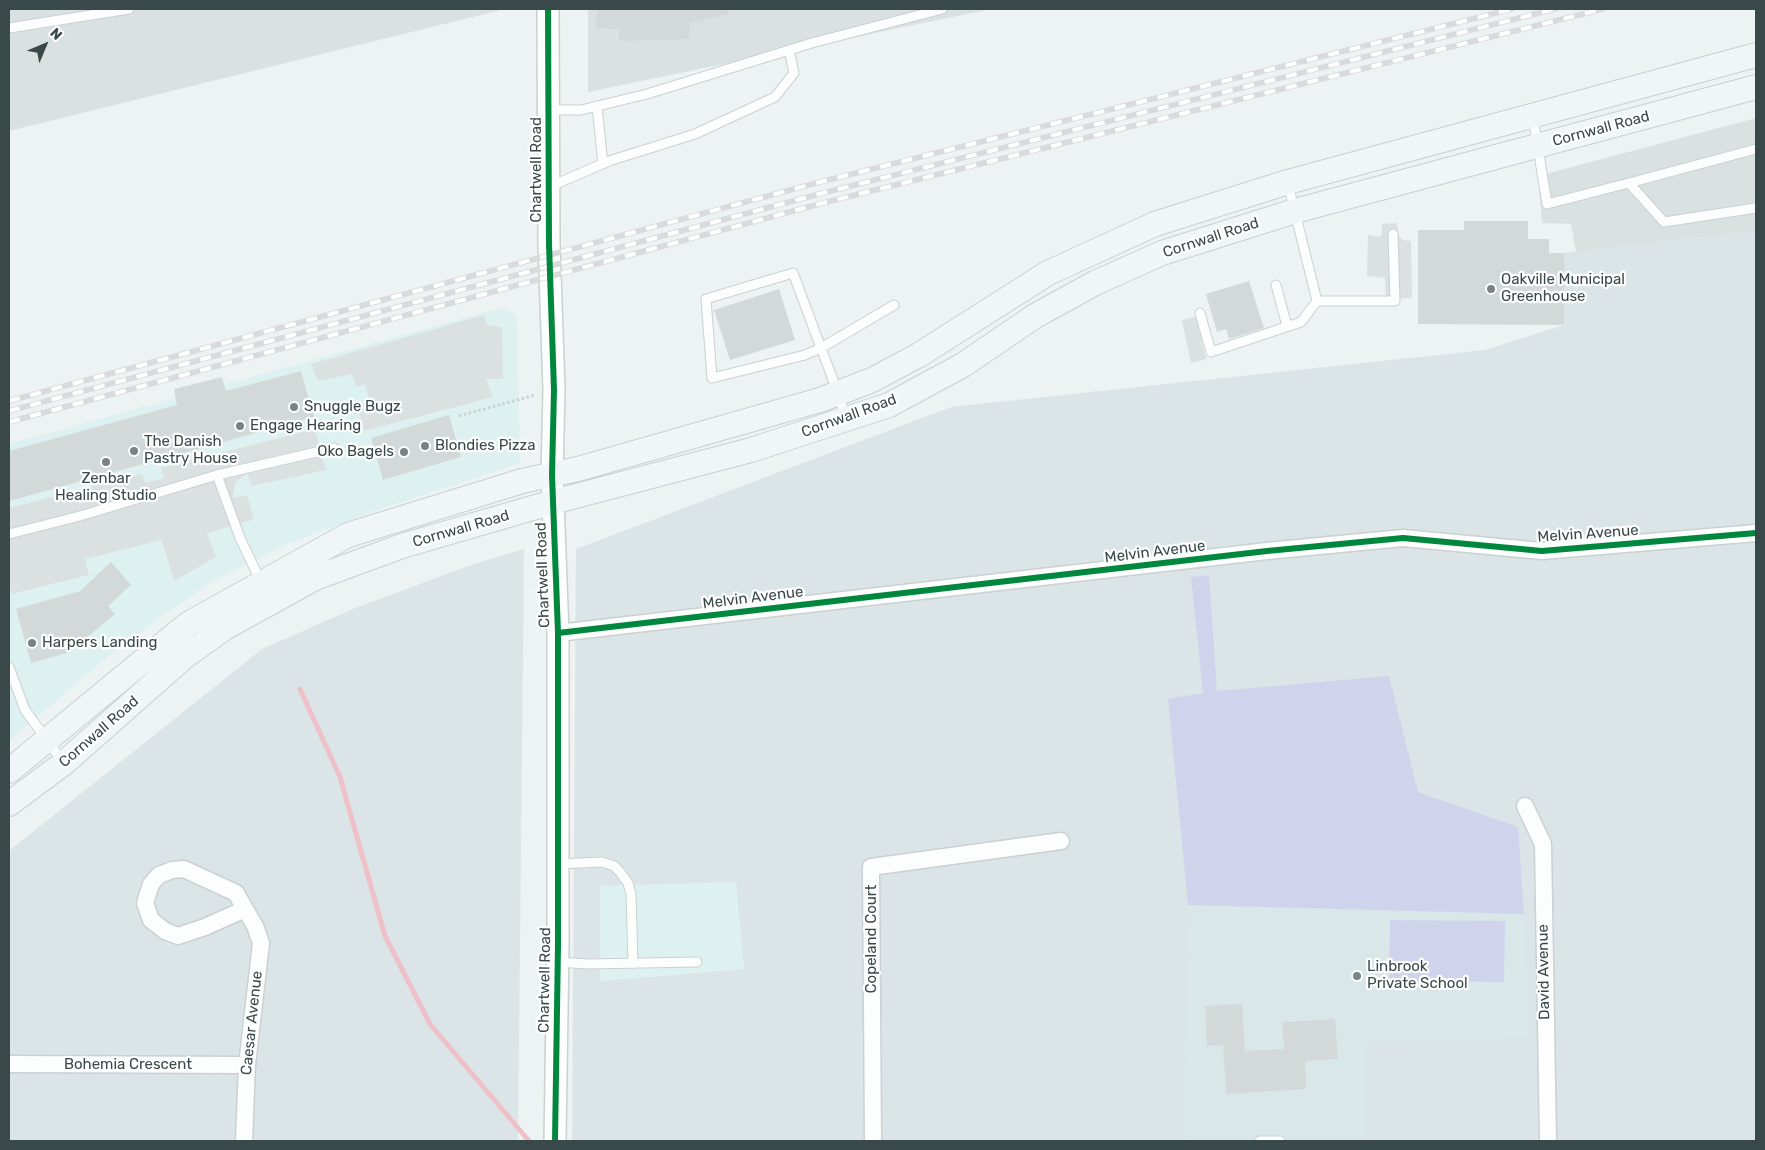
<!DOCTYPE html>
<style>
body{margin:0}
#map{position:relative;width:1765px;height:1150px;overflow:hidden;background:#edf2f3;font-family:Rubik,sans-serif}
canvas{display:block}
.frame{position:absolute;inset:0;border:10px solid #394949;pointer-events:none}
.north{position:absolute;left:20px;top:20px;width:50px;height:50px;-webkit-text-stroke:4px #fff;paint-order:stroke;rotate:45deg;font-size:14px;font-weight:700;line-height:20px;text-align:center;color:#394949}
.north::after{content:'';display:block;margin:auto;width:18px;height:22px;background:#394949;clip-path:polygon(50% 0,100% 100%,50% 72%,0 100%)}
</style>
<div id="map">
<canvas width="1765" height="1150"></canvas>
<div class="frame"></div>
<div class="north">N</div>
</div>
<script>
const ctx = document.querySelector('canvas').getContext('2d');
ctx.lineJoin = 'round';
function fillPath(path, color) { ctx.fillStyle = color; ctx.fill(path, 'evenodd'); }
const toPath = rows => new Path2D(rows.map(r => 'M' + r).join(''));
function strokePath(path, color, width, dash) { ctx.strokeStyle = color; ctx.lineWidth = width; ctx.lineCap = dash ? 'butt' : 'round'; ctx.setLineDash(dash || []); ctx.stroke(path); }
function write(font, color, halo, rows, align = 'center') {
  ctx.font = font + ' Rubik,sans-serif'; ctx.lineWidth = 4.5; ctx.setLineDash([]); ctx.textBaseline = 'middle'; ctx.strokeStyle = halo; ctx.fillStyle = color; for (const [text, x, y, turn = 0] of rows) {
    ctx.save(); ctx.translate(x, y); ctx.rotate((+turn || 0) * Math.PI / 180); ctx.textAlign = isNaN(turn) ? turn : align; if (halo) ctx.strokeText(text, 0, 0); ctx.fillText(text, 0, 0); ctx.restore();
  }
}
fillPath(toPath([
 [1756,231,1756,1141,572,1141,576,549,951,407,1485,350,1564,325,1564,253],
 [524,549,518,1141,9,1141,9,851,262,649,353,609,471,565]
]), '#dbe5e7');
fillPath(toPath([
 [504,307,517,316,520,463,375,511,290,543,213,581,123,644,9,741,9,444],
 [736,882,744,969,600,981,600,886]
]), '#def1f1');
fillPath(toPath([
 [9,9,505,9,9,131],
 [588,9,991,9,588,92],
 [1756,118,1756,231,1576,252,1571,224,1542,223,1538,176]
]), '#dae1e1');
fillPath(toPath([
 [1188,905,1524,914,1529,1037,1365,1044,1365,1141,1184,1141]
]), '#d9e7e9');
fillPath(toPath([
 [1209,575,1217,691,1389,676,1418,792,1518,827,1524,914,1188,905,1168,699,1203,693,1191,577],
 [1390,920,1505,921,1504,982,1389,981]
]), '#cfd4ec');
fillPath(toPath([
 [1397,223,1398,235,1403,240,1411,241,1412,298,1386,299,1385,278,1367,276,1368,235,1380,237,1382,234,1382,224],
 [484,315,487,325,502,327,503,379,486,379,493,397,364,431,357,404,370,402,365,384,356,387,352,374,318,381,311,364],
 [1196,317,1206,359,1191,363,1182,320],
 [315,429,326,470,252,486,247,473,235,483,233,498,247,495,254,519,207,533,216,557,174,581,162,540,85,559,89,575,12,594,9,585,9,508,142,474,145,483,164,478,161,468]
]), '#dbe0e1');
strokePath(toPath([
 [300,689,340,777,385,936,430,1024,529,1141]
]), '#eec0c8', 5);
fillPath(toPath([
 [598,9,728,9,729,14,690,23,689,39,619,41,619,29,595,28],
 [1464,221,1528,221,1528,239,1549,239,1549,253,1564,253,1564,325,1418,324,1418,230,1464,230],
 [1249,281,1264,328,1229,339,1226,329,1217,332,1206,294],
 [779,289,795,340,730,360,714,310],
 [301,371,314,417,9,501,9,451,177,405,174,389,222,377,226,391],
 [449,415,461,457,383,480,371,438],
 [111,562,131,585,108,606,115,614,85,639,66,647,67,653,31,663,16,609,80,591],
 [1242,1004,1245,1051,1284,1049,1282,1022,1335,1019,1338,1059,1305,1061,1306,1089,1226,1094,1223,1045,1207,1046,1205,1006]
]), '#d3d9d9');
const service = toPath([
 [9,28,129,9],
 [597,106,603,164],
 [549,110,581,110,647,94,812,43,942,9],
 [1533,117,1547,204,1629,183],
 [1756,149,1629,183,1664,222,1756,208],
 [549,187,609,161,695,134,775,97,794,73,789,50],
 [1276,285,1287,326],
 [1317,301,1395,301,1393,234],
 [1200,313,1211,352,1301,322,1317,301,1288,184],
 [846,419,838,393,821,348,793,273,706,299,712,378,805,355,821,348,894,305],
 [217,475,240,538,261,582],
 [9,534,80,516,217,475,334,448],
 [9,667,25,710,63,762],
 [558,864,602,862,614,866,620,872,628,883,631,894,633,964],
 [558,962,587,964,697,962],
 [1260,1141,1280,1141]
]);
const minor = toPath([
 [558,633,1267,551,1403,538,1542,551,1756,533],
 [1525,806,1543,844,1548,1141],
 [9,1064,247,1065],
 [244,1141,247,1065,261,943,255,926,245,909,236,893,184,869,172,870,159,875,151,884,145,903,151,920,165,931,178,936,205,927,245,909],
 [873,1141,871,867,1061,841]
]);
const tertiary = toPath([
 [548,9,549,244,554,390,552,475,558,633,558,945,555,1141]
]);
const secondary = toPath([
 [9,771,188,624,348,535,522,481,578,469,820,400,872,380,919,355,1048,273,1155,224,1288,182,1756,55],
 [9,804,64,763,184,657,226,627,315,578,402,546,553,502,751,450,889,405,963,365,1035,316,1095,283,1162,253,1295,211,1756,87]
]);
strokePath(service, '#cbd0d1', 11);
strokePath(minor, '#cbd0d1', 19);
strokePath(tertiary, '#cbd0d1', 24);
strokePath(secondary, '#c6d1d3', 26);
strokePath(toPath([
 [459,416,535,395]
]), '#ccd2d3', 3, [2.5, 2.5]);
strokePath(service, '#fcfdfd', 9);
strokePath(minor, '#fcfdfd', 16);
strokePath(tertiary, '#fcfdfd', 21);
strokePath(secondary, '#f0f6f7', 24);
const rail = toPath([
 [9,401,816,183,1512,9],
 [9,411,819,194,1555,9],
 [9,422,823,203,1603,9]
]);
strokePath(rail, '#d9dada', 5.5);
strokePath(rail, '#fff', 4, [11]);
strokePath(toPath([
 [548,9,549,244,554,390,552,475,558,633,558,945,555,1141],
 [558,633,1267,551,1403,538,1542,551,1756,533]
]), '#00873e', 6);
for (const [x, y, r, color] of [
 [1491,289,5,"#788484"],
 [294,407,5,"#788484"],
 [240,426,5,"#788484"],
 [425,446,5,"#788484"],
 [134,451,5,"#788484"],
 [404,452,5,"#788484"],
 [106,462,5,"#788484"],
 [32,643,5,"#788484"],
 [1357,976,5,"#788484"]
]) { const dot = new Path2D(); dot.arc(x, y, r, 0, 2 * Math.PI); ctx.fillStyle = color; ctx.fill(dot); strokePath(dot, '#fff', 2); }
write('15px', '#394949', '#fff', [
 ["Cornwall Road",1601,129,-15],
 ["Chartwell Road",537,170,-90],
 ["Cornwall Road",1211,238,-18],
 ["Cornwall Road",849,416,-20],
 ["Cornwall Road",461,529,-16],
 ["Melvin Avenue",1588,534,-4],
 ["Melvin Avenue",1155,552,-7],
 ["Chartwell Road",543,575,-92],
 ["Melvin Avenue",753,598,-7],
 ["Cornwall Road",99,732,-41],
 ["Copeland Court",872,939,-90],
 ["David Avenue",1544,972,-91],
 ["Chartwell Road",545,980,-89],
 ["Caesar Avenue",252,1023,-84],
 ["Bohemia Crescent",128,1065]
]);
write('15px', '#394949', '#fff', [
 ["Oakville Municipal",1501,280],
 ["Greenhouse",1501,297],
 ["Snuggle Bugz",304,407],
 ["Engage Hearing",250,426],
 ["The Danish",144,442],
 ["Pastry House",144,459],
 ["Blondies Pizza",435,446],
 ["Oko Bagels",394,452,"right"],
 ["Zenbar",106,479,"center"],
 ["Healing Studio",106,496,"center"],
 ["Harpers Landing",42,643],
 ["Linbrook",1367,967],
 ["Private School",1367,984]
], 'left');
</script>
